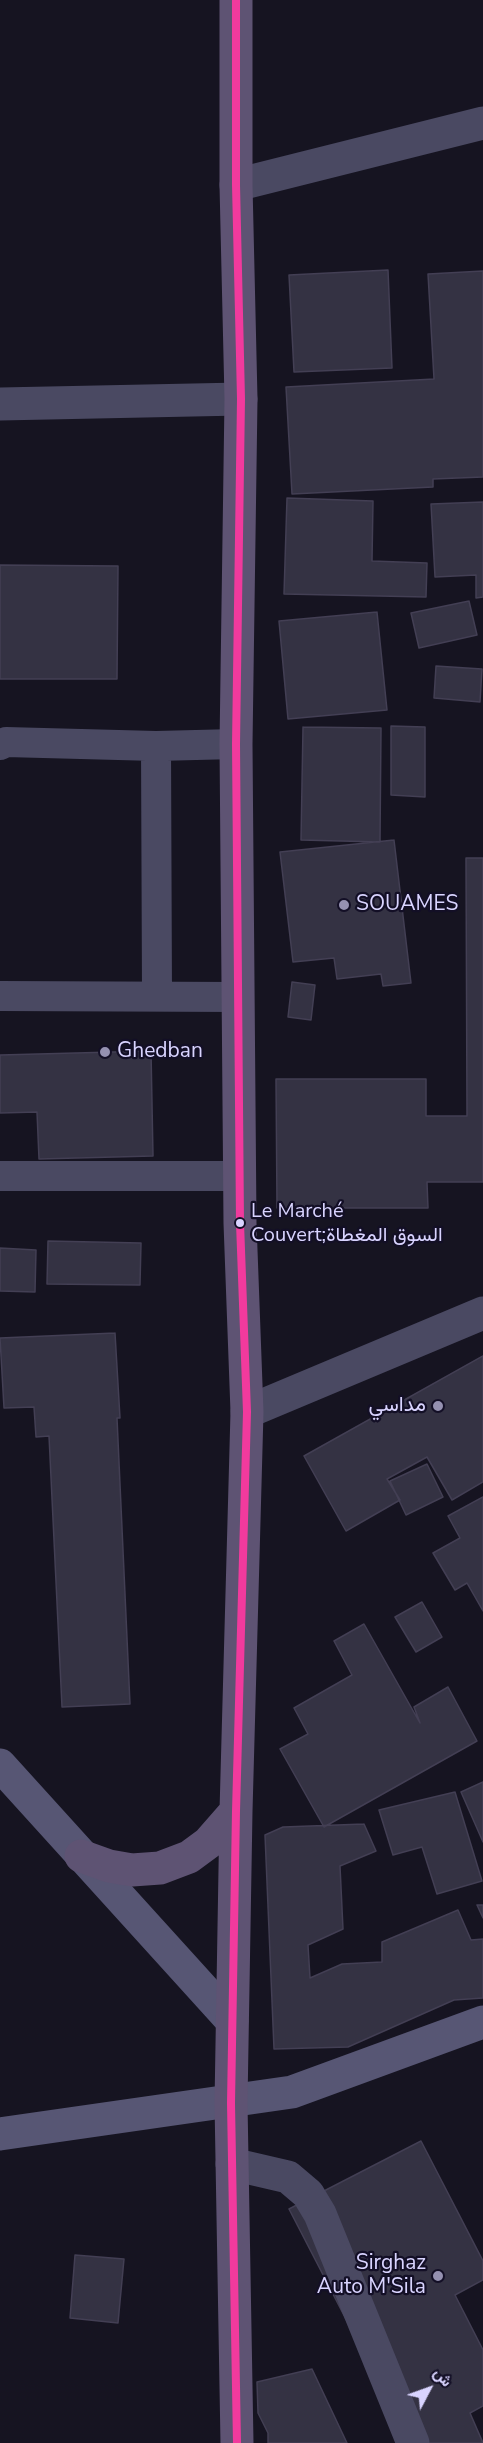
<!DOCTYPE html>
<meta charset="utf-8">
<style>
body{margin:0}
#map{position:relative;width:483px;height:2443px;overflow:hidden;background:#161421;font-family:"Nunito Sans",Vazirmatn,sans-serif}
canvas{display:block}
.north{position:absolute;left:399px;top:2359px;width:60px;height:60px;-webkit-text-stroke:4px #130f26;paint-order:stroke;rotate:49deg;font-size:16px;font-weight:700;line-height:24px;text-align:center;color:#d9d4ff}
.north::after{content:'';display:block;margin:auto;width:21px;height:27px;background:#d9d4ff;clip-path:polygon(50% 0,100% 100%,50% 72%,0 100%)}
</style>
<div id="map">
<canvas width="483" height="2443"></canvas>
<div class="north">ش</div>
</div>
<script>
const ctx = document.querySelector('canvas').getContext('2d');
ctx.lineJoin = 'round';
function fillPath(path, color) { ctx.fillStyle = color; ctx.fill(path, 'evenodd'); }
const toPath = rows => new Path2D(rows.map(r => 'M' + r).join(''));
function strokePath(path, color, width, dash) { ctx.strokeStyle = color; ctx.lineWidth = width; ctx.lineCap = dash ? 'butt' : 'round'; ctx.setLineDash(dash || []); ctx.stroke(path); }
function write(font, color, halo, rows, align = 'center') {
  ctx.font = font + ' "Nunito Sans",Vazirmatn,sans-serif'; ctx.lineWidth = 4.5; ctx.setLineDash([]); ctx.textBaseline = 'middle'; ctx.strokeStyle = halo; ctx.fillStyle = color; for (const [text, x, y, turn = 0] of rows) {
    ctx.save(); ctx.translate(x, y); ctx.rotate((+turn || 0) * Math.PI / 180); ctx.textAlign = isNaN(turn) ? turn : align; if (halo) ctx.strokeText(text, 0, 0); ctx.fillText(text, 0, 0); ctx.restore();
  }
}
const building = toPath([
 [388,270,392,368,294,372,289,275,388,270],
 [483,271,483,477,433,479,433,487,292,494,286,387,434,379,428,274,483,271],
 [287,498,373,501,372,561,427,563,426,597,284,594,287,498],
 [483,502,483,597,476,598,476,575,435,577,431,504,483,502],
 [0,565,118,566,117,679,0,679,0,565],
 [469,601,477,635,419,648,411,613,469,601],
 [377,612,387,710,288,719,279,621,377,612],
 [436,666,482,669,480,702,434,698,436,666],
 [391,726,425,727,425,797,391,795,391,726],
 [303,727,381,728,380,842,301,840,303,727],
 [394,840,411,983,383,986,381,974,337,979,334,958,293,962,280,852,394,840],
 [466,858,483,858,483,1182,427,1182,428,1208,277,1208,276,1079,426,1079,426,1116,467,1116,466,858],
 [292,982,315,985,311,1020,288,1017,292,982],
 [151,1051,153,1156,39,1159,37,1112,0,1113,0,1055,151,1051],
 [48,1241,141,1243,140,1285,47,1284,48,1241],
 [0,1248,36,1250,35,1292,0,1291,0,1248],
 [115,1333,120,1418,117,1418,130,1704,62,1707,49,1436,36,1437,34,1407,4,1408,0,1338,115,1333],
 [483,1356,483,1482,452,1500,427,1457,387,1479,400,1500,346,1531,304,1456,483,1356],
 [427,1464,443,1497,406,1515,390,1481,427,1464],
 [483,1497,483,1611,467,1583,455,1590,433,1553,460,1538,448,1516,483,1497],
 [422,1602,442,1637,416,1652,395,1617,422,1602],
 [364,1624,420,1723,414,1707,448,1687,477,1741,324,1827,280,1749,308,1734,294,1708,352,1675,334,1641,364,1624],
 [483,1782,483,1842,461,1792,483,1782],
 [455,1792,482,1881,437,1894,422,1847,393,1855,379,1810,455,1792],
 [364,1824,376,1851,340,1866,343,1929,308,1945,310,1978,342,1964,382,1962,382,1942,458,1910,471,1940,483,1939,483,1998,454,2000,348,2047,274,2049,265,1835,283,1827,364,1824],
 [477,1905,483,1905,483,1918,477,1905],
 [421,2141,483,2261,483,2280,455,2295,483,2350,483,2406,470,2413,483,2443,410,2443,289,2209,421,2141],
 [75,2255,124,2259,118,2323,70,2318,75,2255],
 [312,2369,347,2443,268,2443,268,2433,258,2413,257,2382,312,2369]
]);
fillPath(building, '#343243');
strokePath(building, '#433f54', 1.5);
strokePath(toPath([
 [0,745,6,742,156,746,236,744],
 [156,746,157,996],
 [0,996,238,997],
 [0,1176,239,1176]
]), '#4a4962', 30);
strokePath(toPath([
 [236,185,483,123],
 [0,404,241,399],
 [247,1412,483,1313],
 [232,2164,288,2177,308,2194,320,2214,413,2443]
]), '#4a4962', 33);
strokePath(toPath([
 [0,1765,232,2021],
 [0,2134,292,2092,483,2022]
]), '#575674', 33);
strokePath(toPath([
 [236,0,236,185,241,399,236,744,240,1223,247,1412,236,1811,231,2103,237,2443],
 [81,1856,109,1866,132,1870,160,1868,189,1857,208,1843,236,1811]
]), '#5e5373', 33);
strokePath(toPath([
 [236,0,236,185,241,399,236,744,240,1223,247,1412,236,1811,231,2103,237,2443]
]), '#f13a9d', 8);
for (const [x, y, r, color] of [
 [344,905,6,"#9591b1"],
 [105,1052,6,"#9591b1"],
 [240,1223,5,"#d9d4ff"],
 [438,1406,6,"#9591b1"],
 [438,2276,6,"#9591b1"]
]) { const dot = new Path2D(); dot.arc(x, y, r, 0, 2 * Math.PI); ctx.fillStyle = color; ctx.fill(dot); strokePath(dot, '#130f26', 2); }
write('20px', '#d9d4ff', '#130f26', [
 ["Le Marché",251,1212],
 ["Couvert;السوق المغطاة",251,1236]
], 'left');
write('21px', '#d9d4ff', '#130f26', [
 ["SOUAMES",356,905],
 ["Ghedban",117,1052],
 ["مداسي",426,1406,"right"],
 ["Sirghaz",426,2264,"right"],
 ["Auto M'Sila",426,2288,"right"]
], 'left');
</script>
